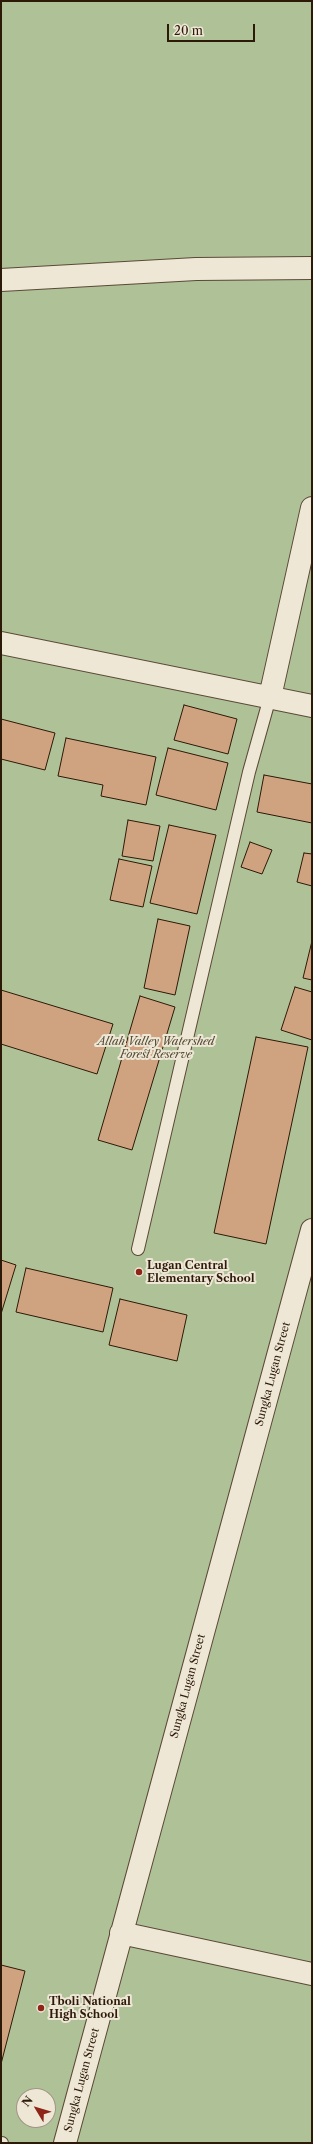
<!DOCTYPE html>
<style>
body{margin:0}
#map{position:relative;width:313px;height:2144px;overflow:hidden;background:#e5dac0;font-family:"Libre Caslon Text",serif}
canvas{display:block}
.frame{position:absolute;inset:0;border:2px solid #2d1908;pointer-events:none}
.north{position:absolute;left:16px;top:2088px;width:40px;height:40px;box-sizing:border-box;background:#eee7d6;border:1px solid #a19584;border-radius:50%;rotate:308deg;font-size:11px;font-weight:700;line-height:16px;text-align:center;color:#2d1908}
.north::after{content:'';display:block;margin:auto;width:14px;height:18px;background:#8f2418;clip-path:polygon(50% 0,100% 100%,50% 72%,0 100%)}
.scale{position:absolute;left:167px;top:24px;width:88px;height:18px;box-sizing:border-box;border:2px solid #2d1908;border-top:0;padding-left:5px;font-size:12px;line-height:14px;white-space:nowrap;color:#2d1908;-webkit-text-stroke:3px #eee7d6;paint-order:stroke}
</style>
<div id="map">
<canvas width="313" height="2144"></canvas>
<div class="frame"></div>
<div class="north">N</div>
<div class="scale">20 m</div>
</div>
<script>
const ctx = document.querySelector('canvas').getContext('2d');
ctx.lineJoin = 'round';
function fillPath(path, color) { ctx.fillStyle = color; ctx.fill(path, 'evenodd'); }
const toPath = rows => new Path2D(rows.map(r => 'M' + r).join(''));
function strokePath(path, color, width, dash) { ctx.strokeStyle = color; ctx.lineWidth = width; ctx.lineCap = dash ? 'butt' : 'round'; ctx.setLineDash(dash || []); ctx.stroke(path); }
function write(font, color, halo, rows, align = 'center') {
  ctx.font = font + ' "Libre Caslon Text",serif'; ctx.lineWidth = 4; ctx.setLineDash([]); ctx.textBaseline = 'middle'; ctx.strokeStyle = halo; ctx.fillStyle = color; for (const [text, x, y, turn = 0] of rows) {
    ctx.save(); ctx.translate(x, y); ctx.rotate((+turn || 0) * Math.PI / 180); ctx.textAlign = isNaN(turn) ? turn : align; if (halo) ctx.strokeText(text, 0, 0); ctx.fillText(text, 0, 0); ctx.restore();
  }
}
fillPath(toPath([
 [1,1,312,1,312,2143,1,2143],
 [24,2096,48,2096,48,2120,24,2120]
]), '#afc197');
const building = toPath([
 [184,705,237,719,228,754,174,740,184,705],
 [1,719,55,733,45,770,1,759,1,719],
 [66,738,156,757,146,805,101,796,103,785,58,776,66,738],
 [168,748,228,763,216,810,156,795,168,748],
 [264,775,312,784,312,823,257,812,264,775],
 [128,820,160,826,153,861,122,856,128,820],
 [169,825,216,835,197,914,150,903,169,825],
 [250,842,272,850,262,874,241,867,250,842],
 [304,853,312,854,312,886,297,882,304,853],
 [119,859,152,866,143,907,110,900,119,859],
 [158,919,190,926,175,995,144,988,158,919],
 [312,941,312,980,303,978,312,941],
 [295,987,312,992,312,1040,281,1030,295,987],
 [1,990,113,1024,97,1074,1,1044,1,990],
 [140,996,175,1007,132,1150,98,1140,140,996],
 [256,1037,308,1047,266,1244,214,1233,256,1037],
 [1,1260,16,1265,1,1314,1,1260],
 [26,1268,113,1288,103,1332,16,1312,26,1268],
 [120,1299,187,1315,177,1361,109,1345,120,1299],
 [1,1965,25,1971,1,2064,1,1965]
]);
fillPath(building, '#d0a380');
strokePath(building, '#2d1908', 1);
const lane = toPath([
 [138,1249,249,772,270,697],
 [1,2143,2,2143]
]);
const street = toPath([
 [1,280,196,269,312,268],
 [1,643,312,706],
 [270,697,312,508],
 [121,1933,312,1974],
 [65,2143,312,1230]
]);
strokePath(lane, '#5b4936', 14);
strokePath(street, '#5b4936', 24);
strokePath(lane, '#eee7d6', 12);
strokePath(street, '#eee7d6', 22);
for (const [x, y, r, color] of [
 [139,1272,4,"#8f2418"],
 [41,2008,4,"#8f2418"]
]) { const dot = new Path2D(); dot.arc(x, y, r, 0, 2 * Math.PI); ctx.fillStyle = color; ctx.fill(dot); strokePath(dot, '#eee7d6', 1.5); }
write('italic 11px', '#544b33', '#eee7d6', [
 ["Allah Valley Watershed",156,1042],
 ["Forest Reserve",156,1055]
]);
write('bold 11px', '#2d1908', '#eee7d6', [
 ["Lugan Central",147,1266],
 ["Elementary School",147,1279],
 ["Tboli National",49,2002],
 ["High School",49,2015]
], 'left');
write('11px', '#2d1908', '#eee7d6', [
 ["Sungka Lugan Street",273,1374,-75],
 ["Sungka Lugan Street",188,1686,-75],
 ["Sungka Lugan Street",82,2080,-75]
]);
</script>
